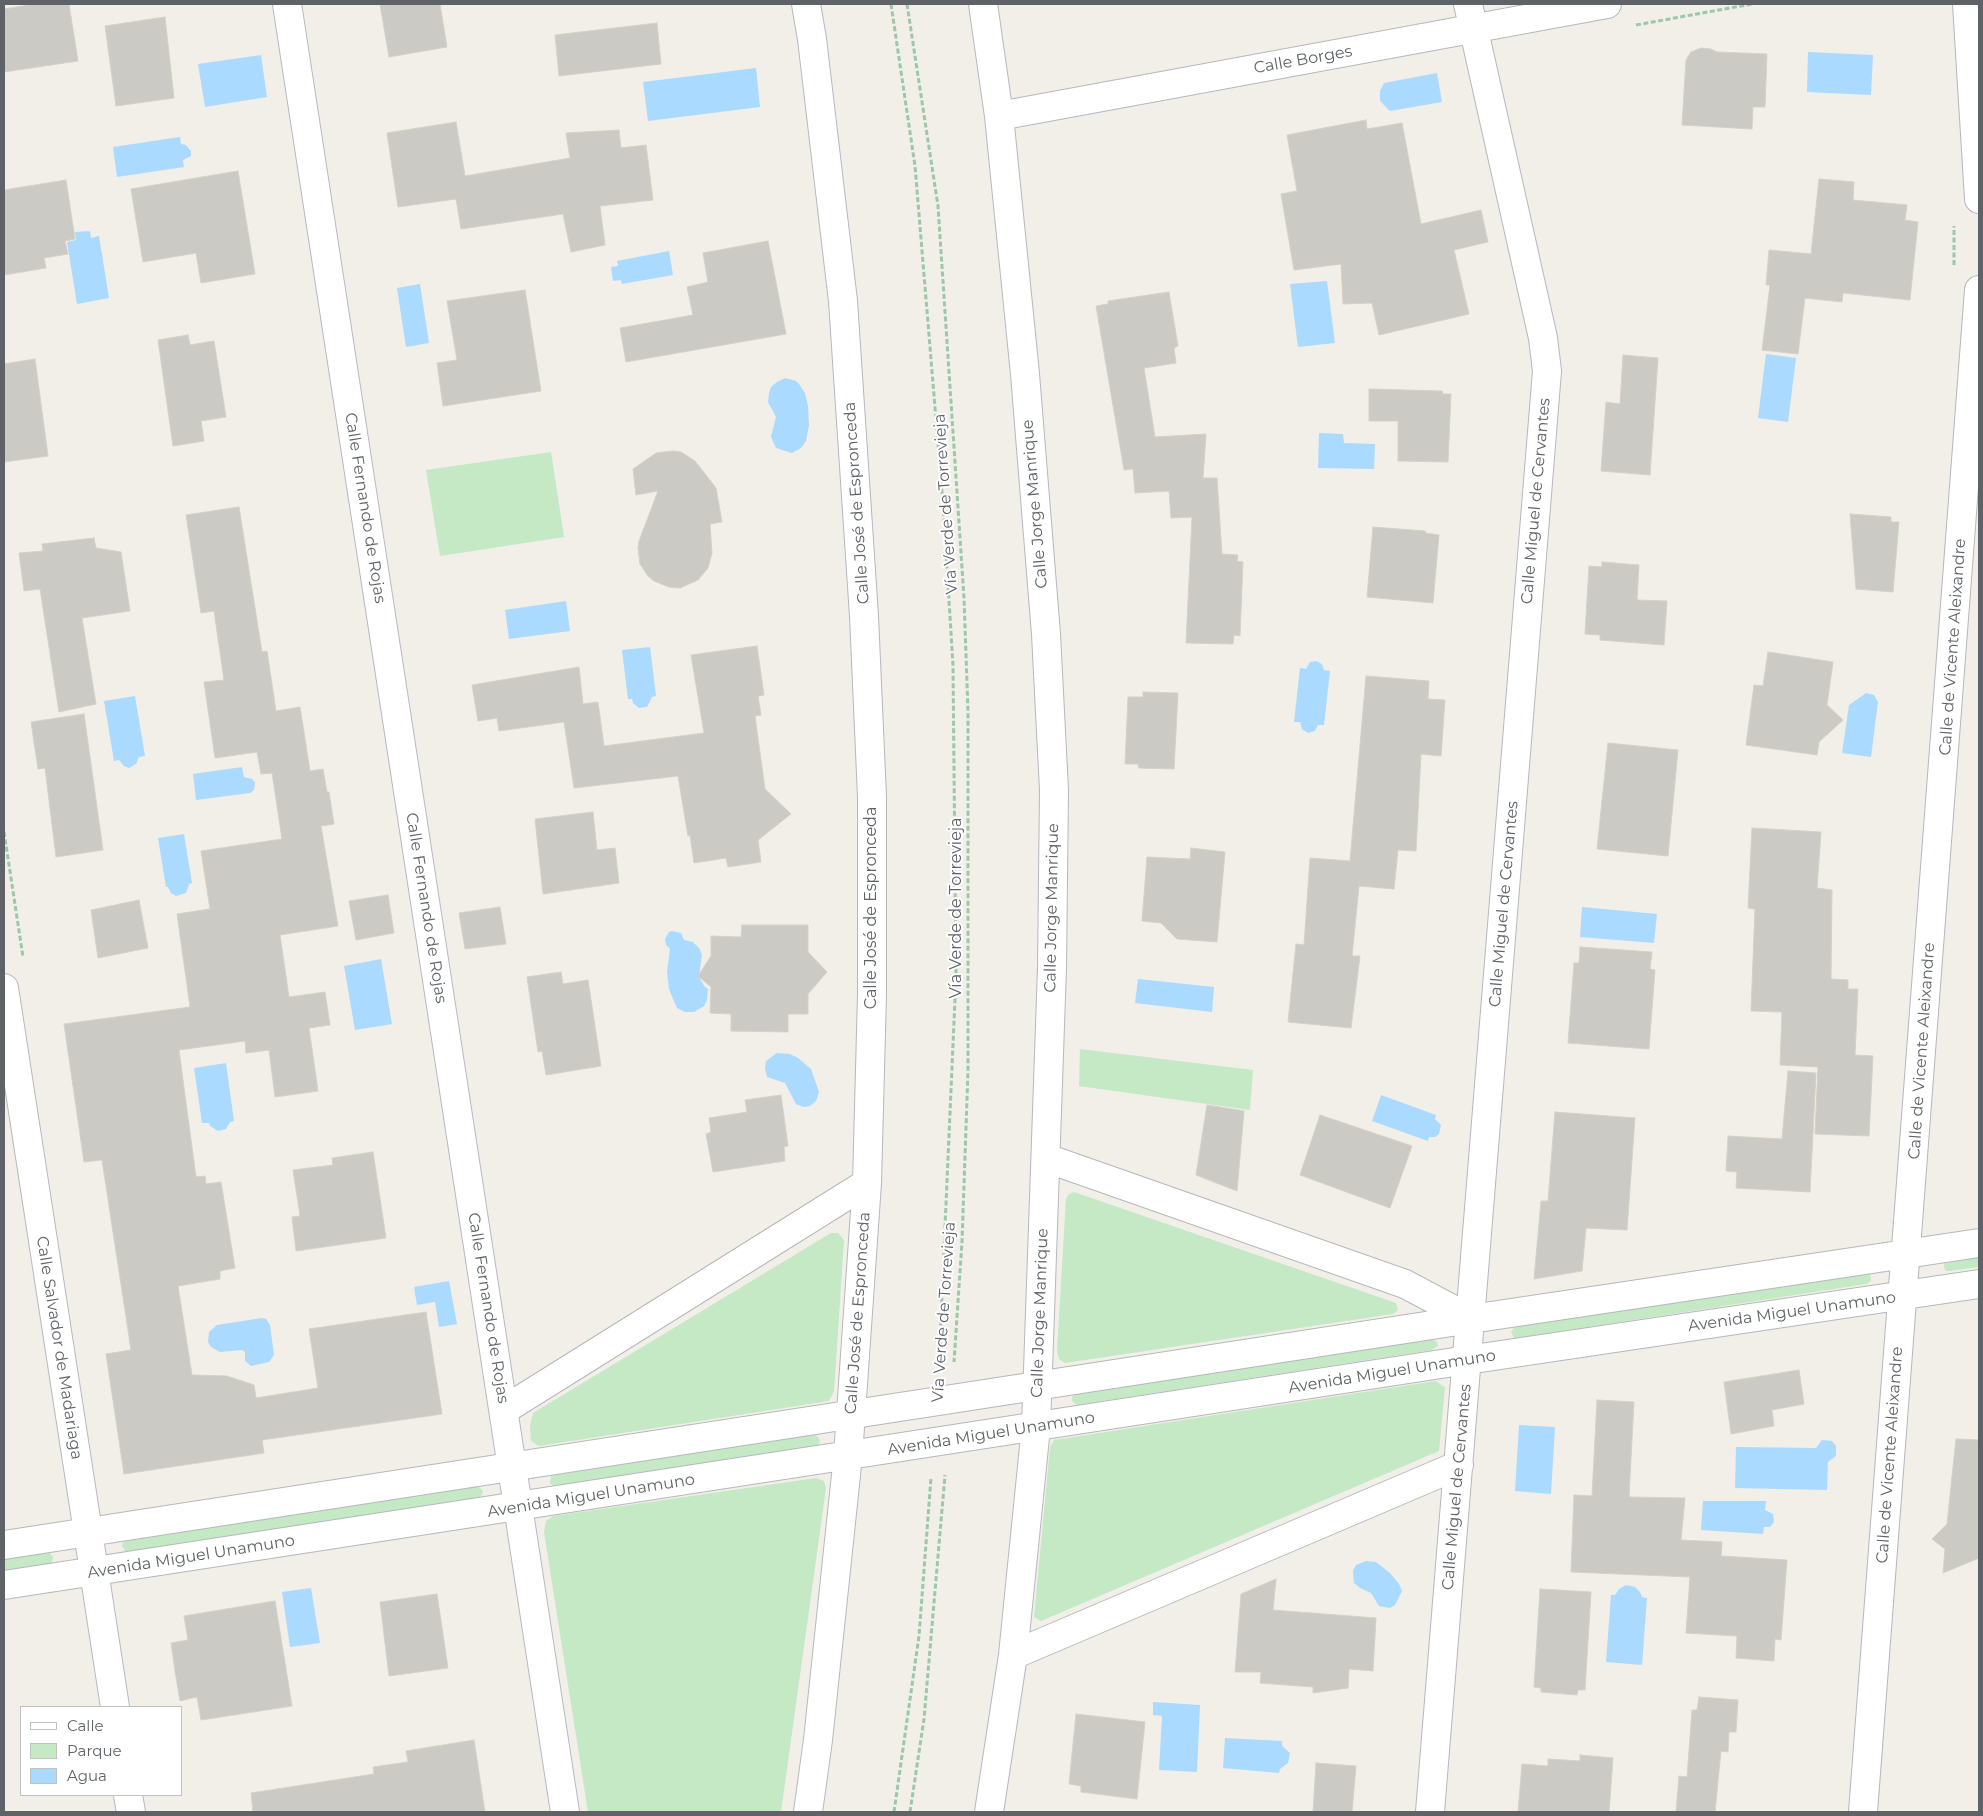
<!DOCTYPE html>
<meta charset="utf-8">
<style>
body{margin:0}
#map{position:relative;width:1983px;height:1816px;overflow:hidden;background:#f1efe8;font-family:Montserrat,sans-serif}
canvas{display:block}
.frame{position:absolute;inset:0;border:5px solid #5f6368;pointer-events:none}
.legend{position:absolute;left:20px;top:1706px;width:162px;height:90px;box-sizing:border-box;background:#fff;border:1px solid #bfc1c3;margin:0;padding:6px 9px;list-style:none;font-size:15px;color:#5f6368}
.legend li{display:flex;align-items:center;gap:10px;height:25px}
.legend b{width:25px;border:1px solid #bfc1c3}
</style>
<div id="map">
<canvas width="1983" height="1816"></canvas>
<div class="frame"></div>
<ul class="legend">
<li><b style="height:6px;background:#fff"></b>Calle</li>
<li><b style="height:14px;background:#c5e8c5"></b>Parque</li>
<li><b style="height:14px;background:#aadaff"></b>Agua</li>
</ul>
</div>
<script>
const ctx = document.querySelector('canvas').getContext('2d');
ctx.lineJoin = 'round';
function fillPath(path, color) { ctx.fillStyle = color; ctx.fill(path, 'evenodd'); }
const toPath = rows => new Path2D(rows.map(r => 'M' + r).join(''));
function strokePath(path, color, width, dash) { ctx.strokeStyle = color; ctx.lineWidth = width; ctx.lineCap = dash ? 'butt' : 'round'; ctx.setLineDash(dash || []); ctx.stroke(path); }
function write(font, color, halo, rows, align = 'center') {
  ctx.font = font + ' Montserrat,sans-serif'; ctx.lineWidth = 4; ctx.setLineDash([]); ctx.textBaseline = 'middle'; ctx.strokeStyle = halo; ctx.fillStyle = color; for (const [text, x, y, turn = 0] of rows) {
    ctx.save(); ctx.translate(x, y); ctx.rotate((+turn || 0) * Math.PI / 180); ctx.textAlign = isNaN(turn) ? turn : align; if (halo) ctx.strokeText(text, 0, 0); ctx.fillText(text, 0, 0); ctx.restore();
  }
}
fillPath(toPath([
 [551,452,564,537,440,556,426,470],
 [1080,1049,1253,1070,1250,1110,1079,1086],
 [1074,1192,1396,1303,1398,1310,1393,1314,1065,1363,1059,1359,1057,1351,1066,1199,1069,1194],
 [831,1233,838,1233,844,1240,834,1392,829,1401,539,1446,531,1441,530,1425,533,1413],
 [1979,1256,1979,1267,1950,1271,1946,1271,1944,1267,1944,1264,1947,1261],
 [1864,1271,1870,1274,1871,1277,1871,1281,1866,1284,1517,1338,1514,1338,1511,1332,1515,1327],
 [1431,1338,1437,1342,1438,1346,1432,1350,1077,1405,1072,1401,1072,1397,1076,1393],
 [1435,1381,1445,1387,1439,1451,1041,1621,1034,1617,1050,1447,1054,1440],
 [811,1435,815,1435,819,1438,820,1442,817,1446,557,1486,553,1486,550,1483,551,1476,555,1475],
 [816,1478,824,1481,826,1488,781,1812,588,1812,544,1532,546,1521,553,1516],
 [477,1485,483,1491,481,1496,478,1498,128,1552,125,1551,122,1546,123,1542,128,1539],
 [47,1552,49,1552,53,1557,52,1563,49,1564,4,1571,4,1559]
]), '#c5e8c5');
fillPath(toPath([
 [1808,52,1873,55,1871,95,1807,92],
 [261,55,267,97,205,107,198,64],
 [756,68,760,107,648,121,643,82],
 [1437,73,1442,102,1390,111,1380,101,1380,91,1384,83],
 [180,137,181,144,186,145,191,151,191,156,183,160,184,167,117,177,113,147],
 [90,231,91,238,99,236,109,298,77,304,67,242,76,240,75,232],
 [669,251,673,275,622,284,621,280,613,281,611,267,618,266,617,261],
 [1327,281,1335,343,1298,347,1290,284],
 [420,284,429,343,406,347,397,288],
 [1766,354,1796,358,1788,422,1758,418],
 [785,378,796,381,799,384,805,393,808,406,809,425,806,441,801,448,792,453,776,448,771,437,776,417,768,402,769,393,771,387,777,382],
 [1319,433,1343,434,1344,443,1375,444,1374,469,1318,468],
 [566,601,570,631,509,639,505,610],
 [650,647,656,696,652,697,647,707,639,708,633,703,632,699,628,699,622,650],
 [1316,661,1322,664,1324,670,1330,671,1324,725,1318,725,1315,731,1308,733,1302,729,1300,722,1294,722,1300,668,1306,669,1310,662],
 [1866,693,1874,695,1878,702,1871,757,1842,753,1849,705],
 [135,696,145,756,139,757,136,764,129,768,124,766,119,760,114,761,104,701],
 [242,767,244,777,252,779,255,782,254,790,250,793,196,800,193,774],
 [184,834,192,883,189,884,186,893,176,896,171,893,168,887,166,887,158,838],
 [1582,907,1657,914,1654,943,1580,937],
 [672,931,681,933,684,940,693,942,699,948,702,955,699,976,704,986,708,989,707,1000,704,1006,694,1012,685,1012,677,1008,669,989,667,972,670,949,666,945,665,939,669,932],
 [381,959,392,1024,355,1030,344,966],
 [1138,979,1214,987,1212,1012,1135,1003],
 [777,1053,790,1054,798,1058,811,1069,819,1092,816,1101,810,1106,804,1107,796,1104,785,1083,767,1077,765,1068,766,1061],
 [226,1063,234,1121,230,1122,226,1129,218,1131,210,1126,209,1123,202,1123,194,1068],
 [1381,1095,1436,1115,1435,1119,1441,1125,1439,1134,1435,1137,1429,1137,1428,1141,1372,1121],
 [449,1281,457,1324,439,1327,435,1302,417,1305,414,1287],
 [262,1318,266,1319,270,1325,274,1355,269,1362,251,1366,245,1361,245,1352,242,1350,220,1352,211,1347,208,1342,209,1332,217,1325],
 [1519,1425,1555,1427,1551,1494,1515,1491],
 [1822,1440,1832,1441,1836,1446,1836,1456,1828,1462,1827,1490,1735,1488,1736,1447,1816,1448],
 [1703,1501,1766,1501,1765,1510,1773,1514,1774,1522,1770,1527,1764,1527,1763,1534,1701,1530],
 [1366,1561,1376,1562,1390,1573,1399,1584,1402,1591,1395,1605,1390,1608,1379,1606,1371,1593,1360,1588,1354,1583,1353,1571,1356,1565],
 [1626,1585,1635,1587,1640,1592,1642,1597,1647,1598,1642,1665,1606,1662,1611,1595,1615,1595,1619,1589],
 [311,1588,320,1643,290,1647,282,1592],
 [1153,1702,1200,1705,1197,1772,1159,1770,1162,1716,1153,1715],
 [1225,1738,1282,1741,1282,1746,1290,1753,1288,1763,1280,1769,1279,1773,1223,1768]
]), '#aadaff');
const building = toPath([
 [35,4,69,4,78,61,4,72,4,9,35,4],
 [380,4,440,4,447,47,389,57,380,4],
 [165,17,174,98,116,106,105,26,165,17],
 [657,23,661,64,559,76,555,35,657,23],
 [1701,48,1711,49,1717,52,1767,54,1765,107,1753,107,1752,129,1682,125,1686,60,1691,52,1701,48],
 [1366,120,1367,129,1402,123,1421,224,1481,210,1488,242,1454,250,1469,314,1379,335,1372,303,1343,304,1341,264,1294,270,1281,194,1297,191,1287,135,1366,120],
 [456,122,465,176,570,158,566,133,619,130,621,148,646,145,653,200,600,206,605,245,571,252,563,214,461,229,456,199,398,207,387,133,456,122],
 [238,171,255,274,201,283,196,253,143,262,131,189,238,171],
 [1819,179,1854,182,1853,200,1907,205,1905,220,1918,222,1910,300,1843,293,1842,302,1805,298,1798,354,1762,350,1770,285,1766,285,1769,250,1811,254,1819,179],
 [66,180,75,239,65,241,68,254,44,258,46,268,4,275,4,190,66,180],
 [768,241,786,334,626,362,620,328,693,315,687,287,708,282,703,253,768,241],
 [525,290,541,391,443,406,437,363,457,360,447,301,525,290],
 [1169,292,1178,346,1174,348,1176,363,1144,368,1155,437,1206,434,1203,478,1217,478,1222,554,1238,555,1237,561,1243,562,1240,636,1234,635,1233,644,1186,643,1192,517,1171,518,1169,491,1135,493,1133,469,1124,470,1096,306,1108,304,1108,301,1169,292],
 [188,335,190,345,214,341,226,417,201,421,204,441,173,446,158,340,188,335],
 [1623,355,1658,358,1650,475,1601,471,1606,402,1620,404,1623,355],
 [35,359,48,456,4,462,4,364,35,359],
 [1369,389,1442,391,1443,394,1451,394,1448,462,1398,461,1398,421,1369,421,1369,389],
 [673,451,681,452,695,461,716,488,722,522,710,524,712,553,708,568,698,580,680,588,669,587,654,581,648,576,640,564,638,548,639,541,658,491,636,495,633,469,656,453,673,451],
 [239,507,262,652,267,651,276,711,300,707,310,771,323,769,327,792,329,792,334,824,321,826,338,926,280,935,289,997,325,992,330,1025,309,1028,318,1091,275,1097,269,1050,246,1053,245,1041,179,1050,196,1177,205,1176,206,1184,221,1182,235,1268,220,1271,220,1279,178,1286,192,1375,227,1376,254,1385,256,1398,318,1388,309,1329,426,1312,442,1414,262,1440,264,1453,124,1474,106,1354,131,1350,102,1160,84,1162,64,1024,190,1007,177,914,210,909,201,851,282,839,272,773,261,774,257,752,215,758,204,682,224,680,214,611,201,613,186,515,239,507],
 [1850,514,1891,517,1891,522,1899,522,1893,592,1856,589,1850,514],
 [1373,527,1425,531,1426,533,1439,535,1433,603,1367,597,1373,527],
 [94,538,96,548,121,552,130,611,82,618,96,704,59,712,40,589,24,591,19,553,43,551,42,544,94,538],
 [1602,562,1639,565,1637,600,1667,601,1664,645,1600,640,1600,635,1585,634,1589,566,1602,567,1602,562],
 [757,646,764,695,758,696,761,715,755,716,765,789,791,814,758,840,761,862,728,867,726,858,694,863,690,835,688,836,678,776,574,788,564,722,499,731,497,718,478,721,472,685,579,667,583,704,598,702,604,746,704,733,691,655,757,646],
 [1768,652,1833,662,1827,705,1843,720,1819,742,1817,755,1746,745,1754,685,1763,686,1768,652],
 [1366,676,1429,681,1428,699,1445,700,1441,756,1421,754,1416,851,1398,850,1394,889,1359,886,1352,956,1360,956,1351,1028,1288,1022,1296,944,1304,945,1310,858,1350,861,1366,676],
 [1143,692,1178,693,1174,769,1139,768,1138,764,1125,764,1128,697,1143,697,1143,692],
 [84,714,103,850,56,857,45,768,38,769,31,722,84,714],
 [1608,743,1678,750,1668,856,1597,849,1608,743],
 [593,812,597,850,615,848,619,883,543,894,535,819,593,812],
 [1752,828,1821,832,1817,888,1832,890,1831,979,1848,980,1848,989,1858,989,1855,1055,1873,1056,1869,1136,1815,1134,1818,1067,1780,1065,1782,1012,1751,1011,1755,909,1748,908,1752,828],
 [1191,848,1225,852,1217,942,1177,939,1161,923,1142,921,1147,857,1190,859,1191,848],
 [388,895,394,933,356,940,349,901,388,895],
 [139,900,148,948,98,958,91,910,139,900],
 [500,907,506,944,465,949,459,913,500,907],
 [742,925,808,925,808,952,827,972,808,994,808,1014,788,1014,788,1032,731,1031,731,1014,710,1013,711,987,698,976,711,956,711,936,741,937,742,925],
 [1580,947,1652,952,1650,969,1655,970,1649,1049,1568,1043,1574,963,1579,963,1580,947],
 [561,972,563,984,588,980,601,1066,546,1075,542,1051,538,1052,527,977,561,972],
 [1788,1071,1816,1073,1810,1192,1736,1188,1737,1172,1726,1171,1728,1136,1782,1139,1788,1071],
 [781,1095,788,1146,784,1147,785,1161,713,1172,706,1134,711,1132,709,1118,747,1112,745,1100,781,1095],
 [1207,1105,1244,1111,1237,1191,1196,1175,1207,1105],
 [1555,1112,1635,1118,1627,1230,1586,1228,1582,1271,1534,1279,1541,1201,1548,1201,1555,1112],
 [1320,1115,1412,1146,1390,1208,1300,1175,1320,1115],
 [373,1152,386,1238,296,1251,292,1217,300,1216,293,1170,333,1165,332,1158,373,1152],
 [1799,1370,1804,1404,1772,1410,1774,1426,1731,1434,1724,1382,1799,1370],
 [1597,1400,1634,1402,1629,1497,1685,1498,1681,1540,1722,1542,1721,1556,1787,1560,1781,1640,1775,1639,1774,1661,1736,1658,1737,1636,1686,1633,1690,1577,1571,1572,1574,1495,1592,1496,1597,1400],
 [1956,1439,1979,1440,1979,1558,1943,1573,1945,1549,1932,1539,1947,1524,1956,1439],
 [1276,1579,1273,1610,1376,1618,1373,1671,1349,1669,1348,1688,1313,1693,1313,1687,1260,1683,1261,1672,1235,1672,1241,1594,1276,1579],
 [1540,1589,1591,1592,1585,1690,1578,1690,1577,1695,1541,1692,1541,1688,1534,1687,1540,1589],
 [437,1594,448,1668,389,1676,380,1602,437,1594],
 [275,1601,292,1706,201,1720,197,1697,180,1701,175,1671,171,1643,188,1640,184,1616,275,1601],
 [1699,1697,1738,1700,1736,1732,1729,1732,1728,1752,1721,1751,1715,1812,1676,1812,1679,1776,1687,1777,1692,1710,1697,1710,1699,1697],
 [1076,1714,1145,1722,1137,1799,1081,1792,1081,1786,1069,1784,1076,1714],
 [474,1740,485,1812,253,1812,251,1793,374,1774,373,1767,408,1762,406,1751,474,1740],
 [1580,1755,1613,1758,1609,1812,1518,1812,1522,1764,1548,1766,1548,1759,1580,1761,1580,1755],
 [1316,1763,1356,1766,1352,1812,1313,1812,1316,1763]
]);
fillPath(building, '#cccac5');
strokePath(building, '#d6d1c6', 1);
const minor = toPath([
 [287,4,565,1812],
 [806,4,812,39,843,301,864,616,872,797,872,994,867,1183,848,1456,818,1740,808,1812],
 [983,4,999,116,1025,374,1046,634,1054,790,1052,968,1036,1427,1013,1655,989,1812],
 [1967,4,1979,199],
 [999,116,1607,4],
 [4,988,115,1707],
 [1046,1158,1405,1284,1471,1319],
 [504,1410,867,1183],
 [4,1545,1471,1319,1979,1243],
 [4,1585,1467,1360,1979,1284],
 [1013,1655,1459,1465],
 [128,1795,131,1812],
 [1430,1812,1547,371,1543,338,1468,4],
 [1863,1812,1979,290]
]);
strokePath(minor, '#b5b8bc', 30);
strokePath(toPath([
 [891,4,915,166,943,504,953,665,956,976,939,1364],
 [907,4,938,206,964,598,968,711,968,1071,962,1242,954,1362],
 [1636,25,1752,4],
 [1954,265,1954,226],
 [4,832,23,957],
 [894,1812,919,1636,931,1478],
 [910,1812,924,1719,945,1475]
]), '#9cc7a9', 3, [5, 2.5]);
strokePath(minor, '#fff', 28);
write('16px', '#5f6368', '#fff', [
 ["Calle Borges",1303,60,-10],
 ["Calle Miguel de Cervantes",1536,501,-85],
 ["Calle José de Espronceda",857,503,-94],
 ["Vía Verde de Torrevieja",946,504,-94],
 ["Calle Jorge Manrique",1035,504,-95],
 ["Calle Fernando de Rojas",365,508,81],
 ["Calle de Vicente Aleixandre",1953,647,-86],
 ["Calle Miguel de Cervantes",1504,904,-85],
 ["Calle Fernando de Rojas",426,908,81],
 ["Calle José de Espronceda",871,908,-90],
 ["Vía Verde de Torrevieja",956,908,-90],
 ["Calle Jorge Manrique",1052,908,-89],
 ["Calle de Vicente Aleixandre",1922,1051,-86],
 ["Calle Fernando de Rojas",488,1308,81],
 ["Vía Verde de Torrevieja",944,1312,-86],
 ["Avenida Miguel Unamuno",1792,1312,-8],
 ["Calle José de Espronceda",858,1313,-86],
 ["Calle Jorge Manrique",1040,1313,-88],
 ["Calle Salvador de Madariaga",59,1348,81],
 ["Avenida Miguel Unamuno",1392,1372,-9],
 ["Avenida Miguel Unamuno",991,1434,-9],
 ["Calle de Vicente Aleixandre",1890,1455,-86],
 ["Calle Miguel de Cervantes",1457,1487,-85],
 ["Avenida Miguel Unamuno",591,1496,-9],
 ["Avenida Miguel Unamuno",191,1557,-9]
]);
</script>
